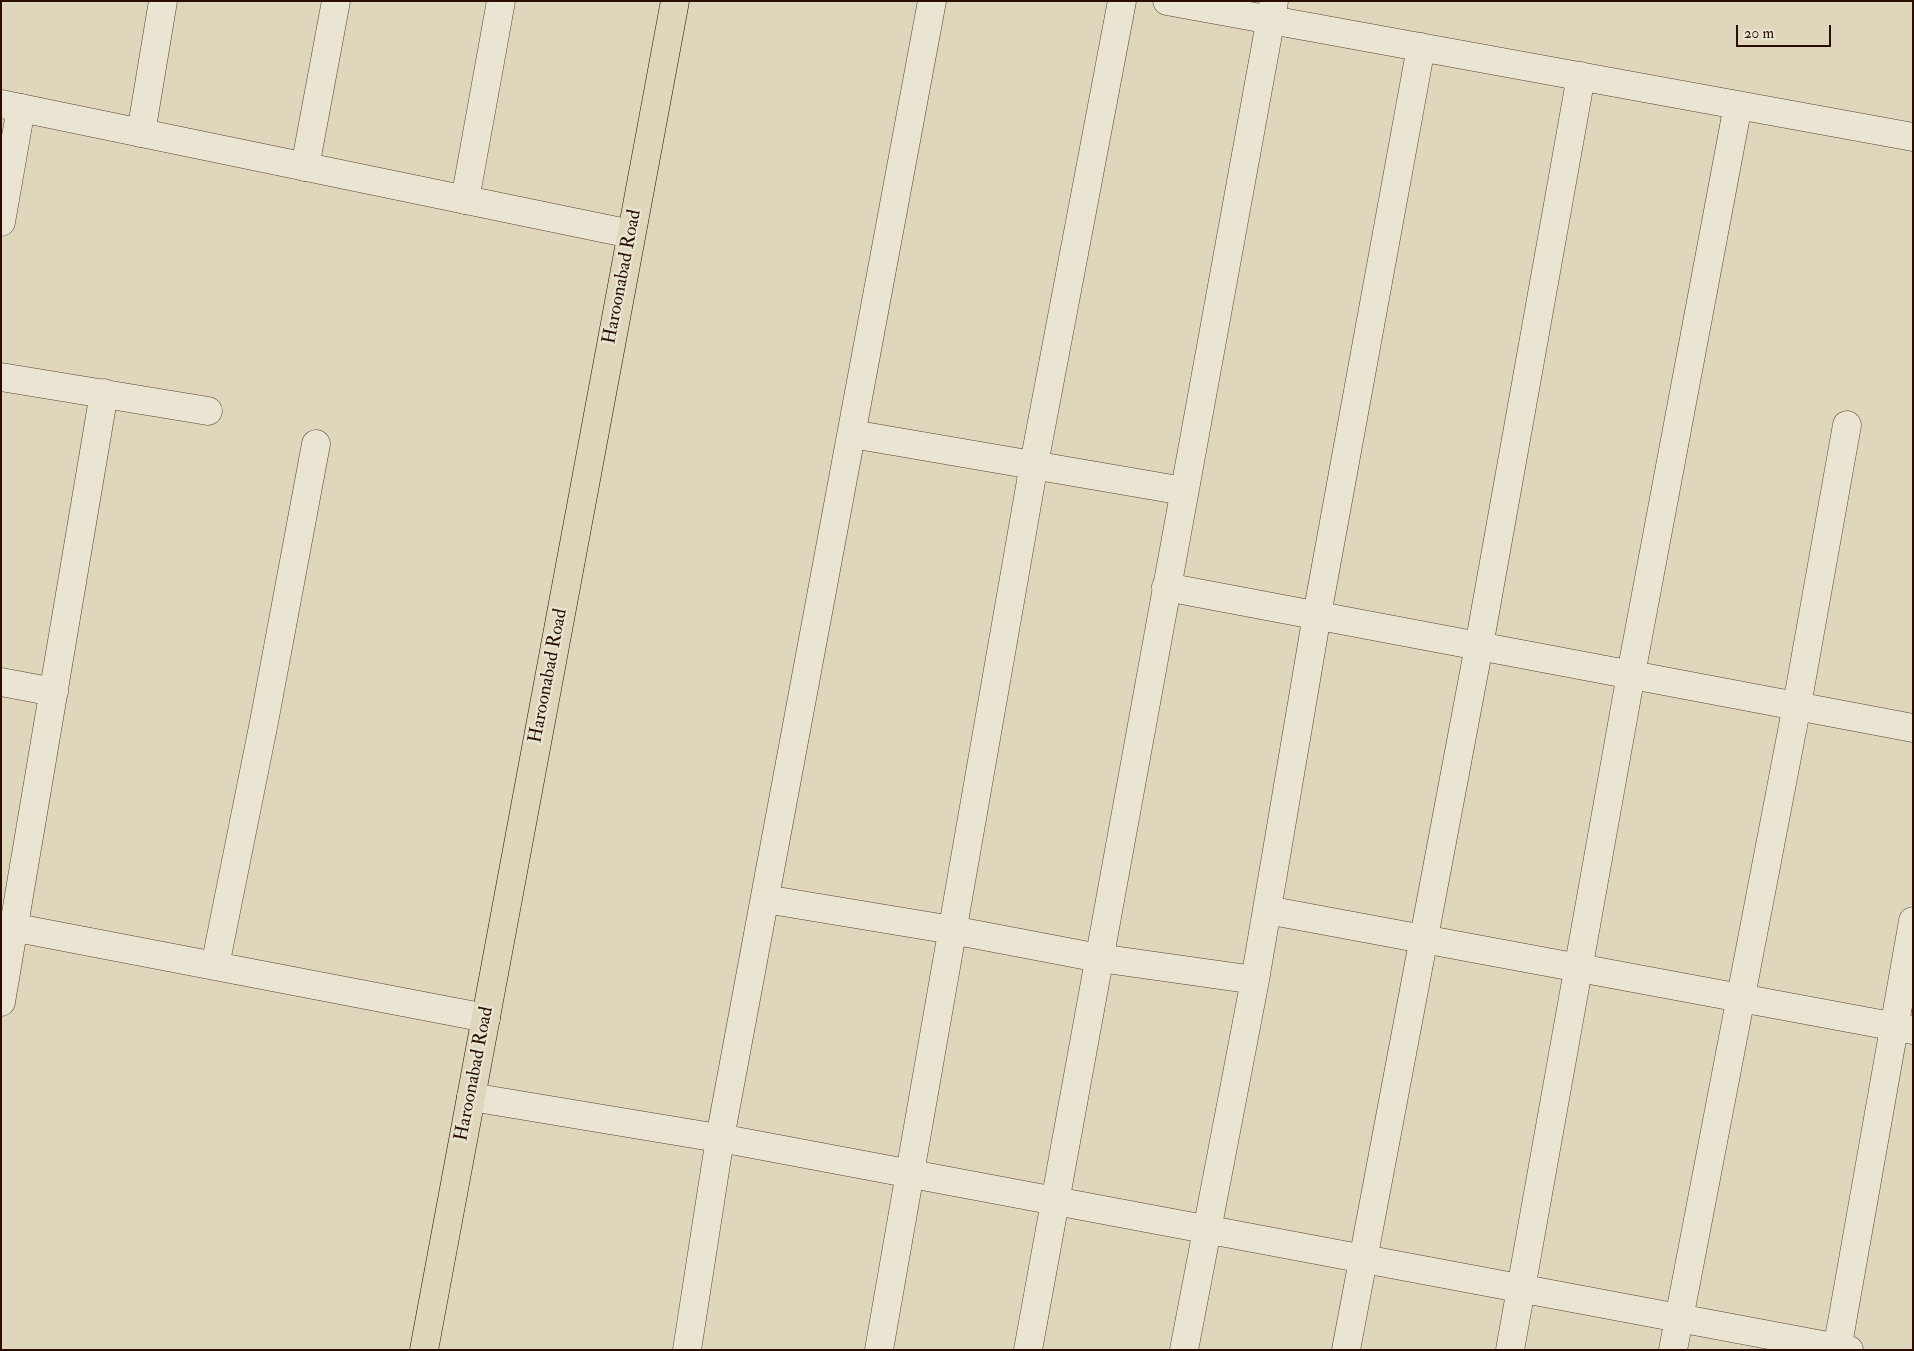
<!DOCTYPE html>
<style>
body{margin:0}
#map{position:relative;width:1914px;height:1351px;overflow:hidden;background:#dfd7bb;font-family:"IM FELL Double Pica",serif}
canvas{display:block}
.frame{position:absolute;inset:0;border:2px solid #2b0d00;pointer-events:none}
.scale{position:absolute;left:1736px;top:25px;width:95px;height:22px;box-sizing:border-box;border:2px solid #2b0d00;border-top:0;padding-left:6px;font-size:15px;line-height:18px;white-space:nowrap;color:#2b0d00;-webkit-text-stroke:4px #eae5d3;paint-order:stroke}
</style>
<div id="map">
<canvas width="1914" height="1351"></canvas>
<div class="frame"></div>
<div class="scale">20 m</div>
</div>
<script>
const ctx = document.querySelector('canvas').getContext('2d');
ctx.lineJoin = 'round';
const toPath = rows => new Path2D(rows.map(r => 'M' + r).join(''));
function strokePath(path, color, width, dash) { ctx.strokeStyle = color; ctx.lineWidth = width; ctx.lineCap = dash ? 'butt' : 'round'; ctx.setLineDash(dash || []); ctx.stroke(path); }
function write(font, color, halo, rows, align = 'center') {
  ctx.font = font + ' "IM FELL Double Pica",serif'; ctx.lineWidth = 4.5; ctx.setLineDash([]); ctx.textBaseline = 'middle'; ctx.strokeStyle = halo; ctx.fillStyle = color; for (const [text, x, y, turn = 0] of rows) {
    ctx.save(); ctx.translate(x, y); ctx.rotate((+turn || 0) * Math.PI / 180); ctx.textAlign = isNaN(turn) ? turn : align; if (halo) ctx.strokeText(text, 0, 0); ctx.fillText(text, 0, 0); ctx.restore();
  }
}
const minor = toPath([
 [1167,1,1913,137],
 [141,133,163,1],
 [305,167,336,1],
 [465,200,501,1],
 [1,222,21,108],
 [1,377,208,411],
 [852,434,1184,491],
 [1166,587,1913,728],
 [1,682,54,692],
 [765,899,952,930,1099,958,1255,980],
 [1267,910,1913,1030],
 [1,925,486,1018],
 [215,966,264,722,316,444],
 [1,1002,104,393],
 [471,1097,736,1141,1849,1350],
 [687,1350,720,1138,932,1],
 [879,1350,1034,464,1122,1],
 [1184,1350,1255,980,1317,615,1421,47],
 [1346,1350,1479,646,1581,76],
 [1510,1350,1631,674,1738,105],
 [1673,1350,1797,705,1847,425],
 [1837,1350,1913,921]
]);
const tertiary = toPath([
 [1,104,631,234],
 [1028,1350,1274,1]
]);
const primary = toPath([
 [424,1350,675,1]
]);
strokePath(minor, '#58402f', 29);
strokePath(tertiary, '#58402f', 29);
strokePath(primary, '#2b0d00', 29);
strokePath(minor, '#eae5d3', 28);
strokePath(tertiary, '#eae5d3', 28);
strokePath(primary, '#dfd7bb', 28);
write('19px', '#2b0d00', '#eae5d3', [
 ["Haroonabad Road",623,277,-79],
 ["Haroonabad Road",549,676,-79],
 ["Haroonabad Road",475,1074,-79]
]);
</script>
